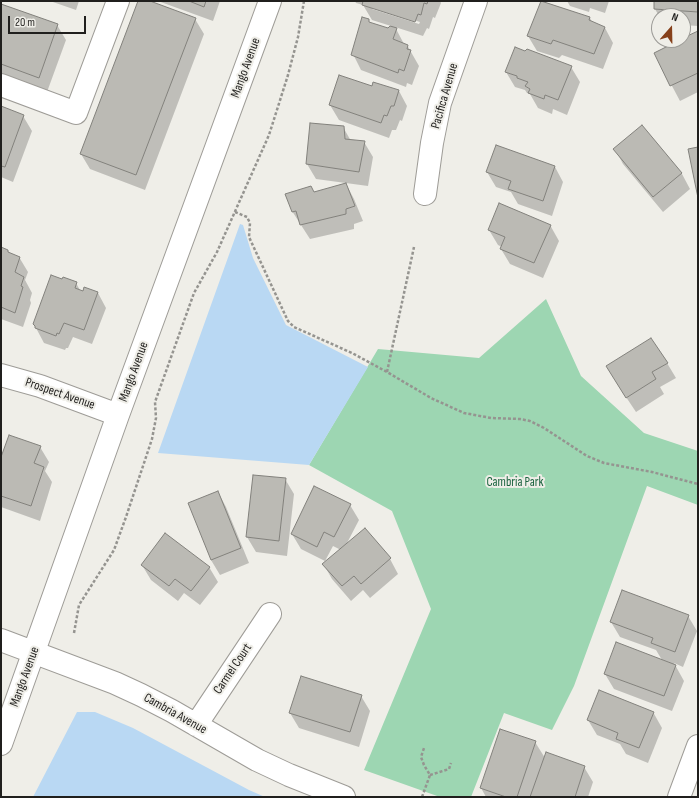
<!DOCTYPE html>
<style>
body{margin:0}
#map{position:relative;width:699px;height:798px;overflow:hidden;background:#efeee8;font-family:"Sofia Sans Condensed",sans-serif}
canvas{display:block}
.frame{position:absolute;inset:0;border:2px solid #201f1d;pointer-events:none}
.north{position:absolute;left:651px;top:8px;width:40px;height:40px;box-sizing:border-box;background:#efeee8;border:1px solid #9c9b97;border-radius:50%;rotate:20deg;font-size:11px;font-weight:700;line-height:16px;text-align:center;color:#201f1d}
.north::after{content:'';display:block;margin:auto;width:14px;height:18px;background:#86401a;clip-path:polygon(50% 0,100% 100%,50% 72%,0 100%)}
.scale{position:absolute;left:8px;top:16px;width:78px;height:18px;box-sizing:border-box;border:2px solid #201f1d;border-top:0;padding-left:5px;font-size:12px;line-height:14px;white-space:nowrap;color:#201f1d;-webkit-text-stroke:3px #efeee8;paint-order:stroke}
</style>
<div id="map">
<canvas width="699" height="798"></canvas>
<div class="frame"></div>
<div class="north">N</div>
<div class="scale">20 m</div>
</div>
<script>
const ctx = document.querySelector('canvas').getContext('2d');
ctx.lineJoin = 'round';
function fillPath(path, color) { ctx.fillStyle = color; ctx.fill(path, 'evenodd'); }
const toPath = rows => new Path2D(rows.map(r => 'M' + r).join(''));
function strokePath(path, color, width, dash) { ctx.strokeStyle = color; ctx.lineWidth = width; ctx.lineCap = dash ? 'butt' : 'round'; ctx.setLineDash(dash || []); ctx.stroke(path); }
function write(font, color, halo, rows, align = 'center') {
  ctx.font = font + ' "Sofia Sans Condensed",sans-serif'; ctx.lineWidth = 4; ctx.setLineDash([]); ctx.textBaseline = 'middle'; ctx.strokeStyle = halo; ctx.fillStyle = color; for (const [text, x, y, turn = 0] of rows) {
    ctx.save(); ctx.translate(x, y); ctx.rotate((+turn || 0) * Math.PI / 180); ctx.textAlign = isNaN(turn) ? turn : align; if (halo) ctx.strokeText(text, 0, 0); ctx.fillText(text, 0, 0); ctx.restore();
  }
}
fillPath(toPath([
 [546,299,581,376,644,433,698,451,698,505,647,486,574,686,552,730,504,713,471,797,440,797,364,770,431,609,392,511,309,465,378,349,479,358]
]), '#9dd6b2');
fillPath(toPath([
 [240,224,243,225,253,258,286,325,368,367,309,465,158,453],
 [77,712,95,712,133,728,249,790,265,797,33,797]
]), '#b9d8f3');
fillPath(toPath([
 [50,1,79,1,76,10],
 [139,1,148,1,195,19,204,34,145,190,90,169,81,154],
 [158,1,220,1,213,21],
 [355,1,440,1,441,3,435,18,433,17,429,29,427,28,423,36,395,27,404,44,407,45,419,66,412,85,407,83,406,87,361,70,353,54,368,20,370,24,388,29,391,26,372,20,363,5,356,3],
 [372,7,420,22,419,24,372,9],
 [542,1,590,18,592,22,605,28,613,43,603,69,562,55,559,58,537,51,528,36],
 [567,1,609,1,605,13,590,8,589,12,570,6],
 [655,1,698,1,698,26,683,25,683,16,659,16,655,9],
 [1,5,57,25,66,40,47,92,1,76],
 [698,32,698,92,680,101,655,54],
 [571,67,580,82,567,115,553,109,552,114,538,108,530,94,527,93,525,90,515,87,506,72],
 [340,76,372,87,399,91,407,106,402,121,400,120,396,130,392,130,389,138,339,120,330,105],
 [1,107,23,116,32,131,13,182,1,177],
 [343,127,351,141,364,142,373,157,368,186,316,179,307,164],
 [642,127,682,174,690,189,663,212,623,164,615,149],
 [555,167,563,182,552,216,518,204,511,192,496,187,487,172],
 [346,184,354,199,363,221,354,224,354,229,310,239,292,211,314,193],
 [550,225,559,241,543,278,510,264,501,249,502,247,498,245,489,230],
 [1,249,8,251,9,254,19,257,28,272,25,280,32,293,30,300,31,303,23,327,1,319],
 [76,283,81,292,98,293,106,308,92,344,73,337,68,348,66,348,65,350,44,343,36,328],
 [667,363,676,378,660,387,664,394,636,412,616,382],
 [40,447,49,462,45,471,52,482,40,521,1,507,1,460],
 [285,479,294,494,287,556,256,552,247,537],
 [218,492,226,507,249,563,220,575,211,560],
 [350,505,359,520,346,545,390,559,398,574,370,598,363,590,351,601,332,579,324,565,341,550,333,546,325,561,301,549,292,534],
 [142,565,209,567,218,582,200,605,184,593,178,601,151,580],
 [688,616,697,631,683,667,674,663,684,681,672,711,614,689,605,674,662,660,656,650,620,637,611,622],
 [361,696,370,711,359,747,299,728,290,713],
 [653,712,662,728,648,763,626,754,620,744,597,735,588,720],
 [535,742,545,758,584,767,593,782,588,797,486,797,481,788]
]), '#0003');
const building = toPath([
 [138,1,150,1,196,18,136,175,80,154,138,1],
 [189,1,206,1,204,7,189,1],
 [363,1,428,1,427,4,424,3,421,15,418,14,415,22,362,5,363,1],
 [541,1,590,17,589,20,605,27,594,54,553,40,551,44,527,36,541,1],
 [654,1,698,1,698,12,654,9,654,1],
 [1,4,58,24,39,78,1,64,1,4],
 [362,17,369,19,369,22,388,28,390,26,397,28,393,39,408,45,407,49,411,50,404,71,399,69,398,73,351,55,362,17],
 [698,31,698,73,670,86,654,53,680,40,683,40,683,38,698,31],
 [515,47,525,51,527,49,572,66,558,100,545,95,544,99,528,93,530,89,525,86,528,82,517,78,517,76,505,72,515,47],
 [339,75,372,86,373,82,399,90,394,106,391,106,387,116,384,115,381,123,329,105,339,75],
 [1,106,24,115,5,167,1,166,1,106],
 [310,123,344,126,345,139,365,141,359,172,306,164,310,123],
 [642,125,682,173,653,197,613,149,642,125],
 [496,145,555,166,543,201,508,189,511,181,486,172,496,145],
 [698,147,698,198,688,149,698,147],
 [346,183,355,206,346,209,346,214,300,225,296,211,292,212,285,194,311,186,314,192,346,183],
 [499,203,551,225,534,263,500,249,505,237,488,230,499,203],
 [1,247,8,250,8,252,20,257,15,272,24,277,21,286,23,287,15,313,1,307,1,247],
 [51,275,62,279,63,277,77,282,75,288,83,291,84,287,98,292,84,330,64,323,59,334,57,333,56,336,35,328,35,326,33,324,51,275],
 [651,338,668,363,652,372,656,379,626,398,606,366,651,338],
 [9,435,41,446,34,463,44,467,31,506,1,496,1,457,9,435],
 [253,475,286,478,279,541,246,537,253,475],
 [314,486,351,504,334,537,324,532,317,547,291,534,314,486],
 [218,491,241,548,211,560,188,503,218,491],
 [365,528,391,558,361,584,354,576,342,586,322,564,365,528],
 [165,533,210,567,191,591,175,579,169,586,141,565,165,533],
 [622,590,689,615,675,652,651,643,653,638,610,622,622,590],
 [616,642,676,665,664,696,604,674,616,642],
 [301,676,362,695,350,732,289,713,301,676],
 [599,690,654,712,639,748,616,739,618,733,587,720,599,690],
 [500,729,536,741,517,797,506,797,480,788,500,729],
 [546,752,585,766,575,797,530,797,546,752]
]);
fillPath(building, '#bbbab4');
strokePath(building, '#82817c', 1);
const minor = toPath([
 [1,85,76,113,118,1],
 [425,194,432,143,440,103,476,1],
 [1,375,40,386,118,415],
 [1,640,115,683,141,695,172,711,257,760,289,775,344,797],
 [196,725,270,614],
 [1,744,118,415,270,1],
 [679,797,698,746]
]);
strokePath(minor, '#9e9c97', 24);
strokePath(toPath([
 [235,212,247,217,250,223,249,237,288,321,294,327,352,353,387,372,431,398,464,413,491,418,520,419,530,421,544,428,587,456,604,463,652,472,698,484],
 [387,372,414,247],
 [74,633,79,605,114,550,126,517,152,439,156,418,155,402,194,293,217,252,269,135,288,75,298,37,304,1],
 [430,775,449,769,451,763],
 [422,797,430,775,424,765,421,757,424,748]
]), '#959490', 2.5, [3, 2]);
strokePath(minor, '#fff', 22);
write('13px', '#201f1d', '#efeee8', [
 ["Mango Avenue",246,68,-70],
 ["Pacifica Avenue",445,96,-74],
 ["Mango Avenue",134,372,-70],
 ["Prospect Avenue",60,394,19],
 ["Carmel Court",233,669,-56],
 ["Mango Avenue",25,677,-70],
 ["Cambria Avenue",175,714,29]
]);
write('13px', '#1a633e', '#efeee8', [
 ["Cambria Park",515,483]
]);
</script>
